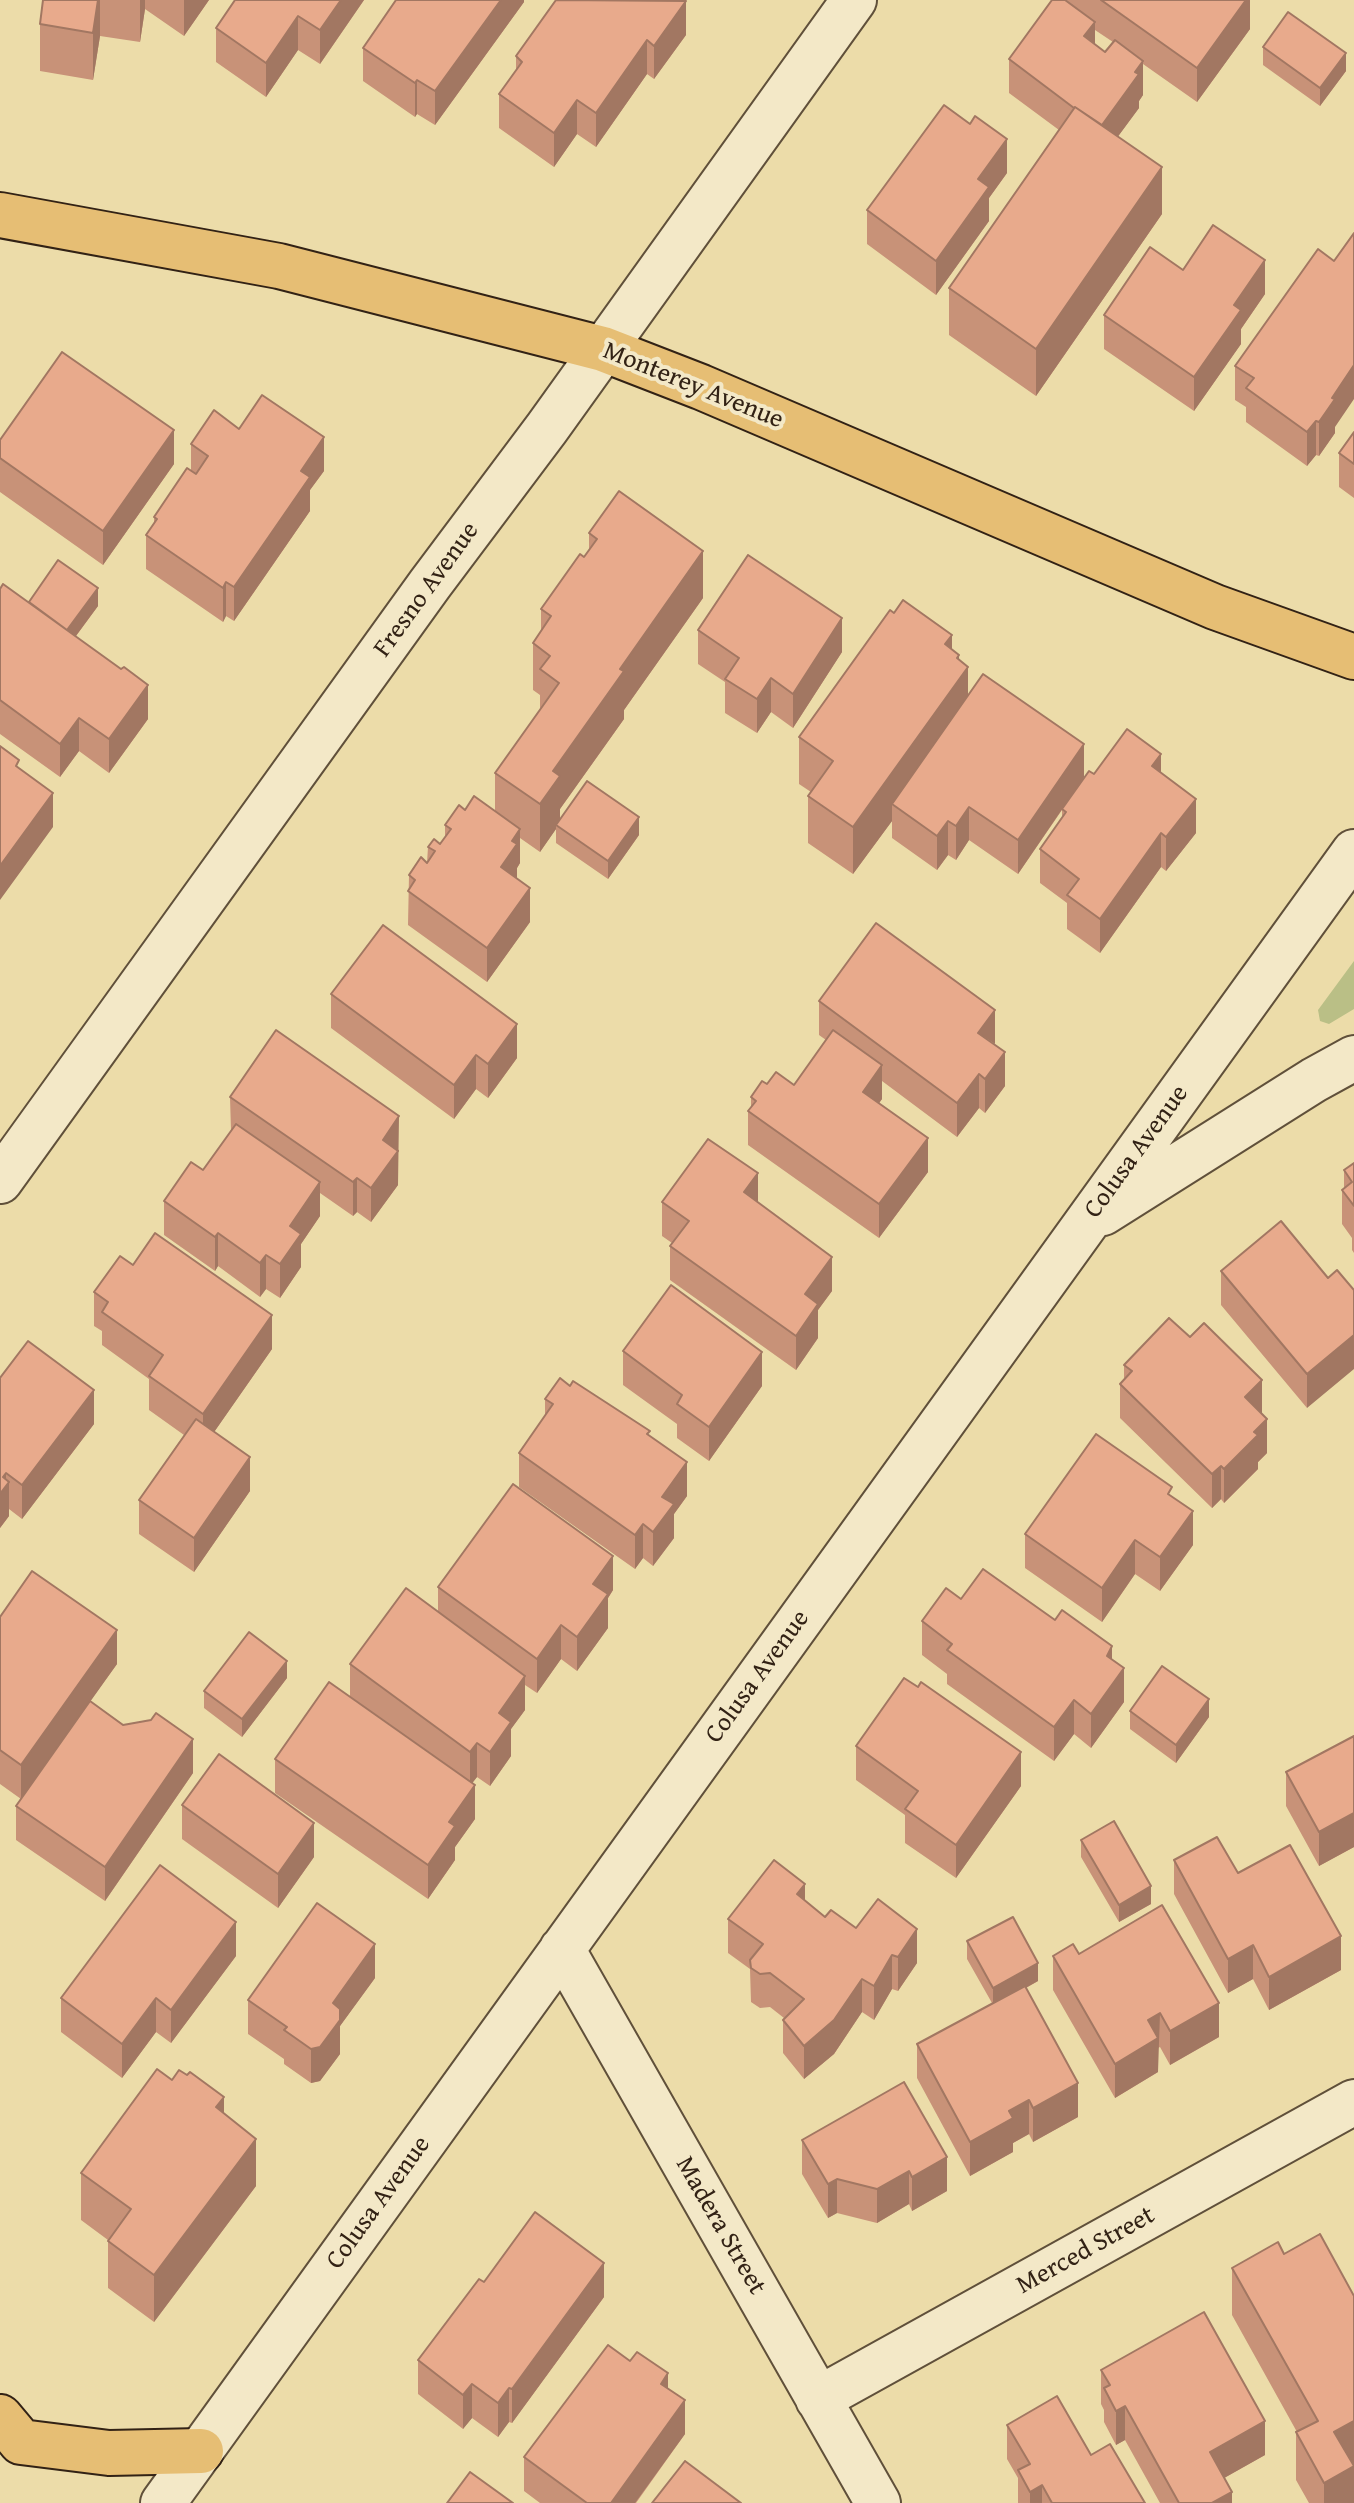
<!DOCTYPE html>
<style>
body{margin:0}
canvas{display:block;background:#ecdca9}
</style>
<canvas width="1354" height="2503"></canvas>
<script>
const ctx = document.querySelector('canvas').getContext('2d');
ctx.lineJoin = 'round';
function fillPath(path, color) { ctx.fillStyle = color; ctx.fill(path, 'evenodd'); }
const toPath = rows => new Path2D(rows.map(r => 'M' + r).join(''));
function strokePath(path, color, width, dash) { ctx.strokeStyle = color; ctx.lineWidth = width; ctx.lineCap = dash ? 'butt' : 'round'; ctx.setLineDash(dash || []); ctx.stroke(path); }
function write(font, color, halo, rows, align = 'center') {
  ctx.font = font + ' "Gentium Book Plus",serif'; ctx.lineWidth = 8; ctx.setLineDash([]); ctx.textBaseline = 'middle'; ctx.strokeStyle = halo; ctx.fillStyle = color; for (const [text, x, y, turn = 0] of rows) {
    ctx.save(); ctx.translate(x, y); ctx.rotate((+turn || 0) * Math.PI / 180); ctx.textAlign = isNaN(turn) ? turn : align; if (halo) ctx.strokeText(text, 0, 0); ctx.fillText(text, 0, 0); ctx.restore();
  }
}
fillPath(toPath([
 [1354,961,1354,1009,1329,1024,1320,1021,1318,1010]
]), '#babf86');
const minor = toPath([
 [0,1181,430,584,547,428,854,0],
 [1103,1213,1314,1080,1354,1058],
 [562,1949,878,2503],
 [818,2399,1354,2102],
 [163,2503,1354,852]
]);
const major = toPath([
 [0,215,279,266,603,349,701,387,1215,607,1354,657],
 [0,2417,21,2442,109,2453,201,2451]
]);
strokePath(minor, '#60503a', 48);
strokePath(major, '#322215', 48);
strokePath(minor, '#f3e8c7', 44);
strokePath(major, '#e6be74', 44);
fillPath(toPath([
 [43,0,209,0,184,36,145,9,140,42,100,36,93,80,40,71,40,24],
 [235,0,364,0,320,64,298,50,266,97,216,62,216,28],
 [524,0,524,2,435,125,417,114,415,117,363,81,363,48],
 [1052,0,1250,0,1250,29,1197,102,1143,64,1143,95,1139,101,1139,108,1118,136,1162,214,1036,396,949,335,949,288,1059,130,1009,93,1009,59],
 [1095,30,1113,42,1105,52,1095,44],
 [686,35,654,79,647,74,596,147,577,134,554,167,499,128,499,94,516,71,516,56],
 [1263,47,1346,71,1320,106,1263,65],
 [1007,173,989,198,989,221,936,295,867,244,867,210],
 [1183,270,1265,294,1241,329,1241,344,1194,411,1104,349,1104,315],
 [1235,366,1335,427,1335,433,1319,456,1316,455,1307,466,1246,422,1246,407,1235,400],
 [239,429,324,471,310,490,310,511,234,621,226,616,223,622,146,569,146,535,154,524,154,517,191,471,191,444],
 [1354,432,1354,498,1339,487,1339,453],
 [0,440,174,464,103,565,0,492],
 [589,533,703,598,624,710,624,719,560,809,560,820,639,835,608,879,556,843,556,829,540,852,520,838,520,863,517,868,517,879,530,922,487,982,408,925,409,875,427,863,428,847,440,844,445,837,445,825,465,810,495,812,495,773,540,711,540,695,533,690,533,643,541,631,541,609,589,550],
 [0,589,29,602,98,606,76,636,148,719,109,773,79,751,60,777,0,734],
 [698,630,842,652,793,728,771,712,757,733,725,713,725,682,698,664],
 [952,649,959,660,968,695,1084,777,1094,774,1161,773,1196,833,1166,871,1161,867,1100,953,1067,929,1067,903,1040,883,1040,849,1062,819,1062,810,1018,874,969,840,956,860,948,855,937,870,892,838,892,821,853,874,808,843,808,796,811,792,799,784,799,737],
 [331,994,517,1058,488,1098,476,1089,454,1119,331,1028],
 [819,1001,994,1044,1005,1086,985,1113,979,1108,957,1137,882,1081,882,1099,879,1103,928,1172,879,1238,748,1145,748,1111,751,1107,751,1097,767,1084,794,1085,826,1040,819,1035],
 [230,1097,399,1150,398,1152,398,1185,371,1222,357,1212,353,1216,320,1193,320,1216,301,1244,301,1267,280,1298,266,1289,260,1297,218,1266,215,1271,164,1235,164,1201,203,1170,231,1131],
 [1354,1163,1354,1253,1352,1250,1352,1238,1342,1224,1342,1190,1344,1189,1344,1170],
 [662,1202,758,1202,832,1291,818,1310,818,1338,796,1370,670,1280,670,1246,672,1243,662,1236],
 [133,1265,272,1349,214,1432,250,1491,194,1572,139,1534,139,1500,184,1435,149,1410,149,1379,102,1345,102,1331,94,1326,94,1292],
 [1221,1271,1328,1278,1307,1408,1221,1305],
 [623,1351,762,1386,709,1461,677,1438,677,1424,623,1385],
 [1124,1365,1262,1414,1267,1453,1258,1462,1258,1469,1224,1503,1221,1499,1212,1508,1120,1418,1120,1384,1124,1379],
 [0,1378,94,1424,22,1519,9,1509,9,1516,0,1528],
 [545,1399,650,1436,687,1496,674,1514,674,1538,653,1566,643,1558,635,1569,519,1487,519,1453,545,1416],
 [1172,1496,1193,1545,1160,1591,1135,1574,1102,1622,1025,1568,1025,1534],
 [438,1587,613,1590,608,1598,608,1628,577,1671,561,1659,537,1693,525,1685,525,1710,511,1729,511,1756,490,1786,477,1777,472,1783,475,1819,455,1847,455,1860,428,1899,275,1793,275,1759,350,1697,350,1664,438,1612],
 [0,1617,117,1664,90,1701,193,1773,105,1901,16,1840,16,1806,21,1799,0,1784],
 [1055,1620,1112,1660,1124,1702,1091,1748,1074,1734,1054,1761,947,1684,947,1674,922,1655,922,1621],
 [287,1678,242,1737,204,1708,204,1691],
 [1130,1711,1209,1717,1176,1763,1130,1729],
 [1354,1736,1354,1847,1319,1866,1286,1806,1286,1772],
 [856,1746,1021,1786,956,1878,905,1843,905,1815,856,1780],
 [182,1805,314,1857,278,1908,182,1839],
 [1081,1840,1151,1904,1119,1922,1081,1857],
 [1174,1860,1341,1970,1269,2010,1253,1979,1228,1993,1174,1894],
 [805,1900,825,1917,856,1928,917,1963,898,1991,892,1989,874,2020,862,2012,834,2054,804,2079,783,2053,783,2020,784,2018,770,2007,760,2008,751,2002,750,1969,728,1953,728,1919],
 [967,1941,1038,1981,1026,1988,1078,2117,1033,2142,1029,2134,1013,2143,1013,2152,970,2176,917,2078,917,2044,992,2003,967,1959],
 [1079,1954,1219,2037,1170,2065,1160,2047,1158,2048,1158,2072,1115,2098,1053,1990,1053,1956],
 [236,1956,171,2043,156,2032,122,2078,61,2032,61,1998],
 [375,1978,340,2026,340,2054,320,2081,311,2083,284,2064,284,2059,248,2034,248,2000],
 [904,2082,947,2191,912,2211,909,2204,877,2223,837,2213,828,2218,802,2174,802,2140],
 [224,2114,256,2186,154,2322,108,2288,108,2240,81,2220,81,2173],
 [1284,2254,1354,2296,1354,2503,1309,2503,1296,2480,1296,2432,1297,2432,1232,2315,1232,2268],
 [484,2282,604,2297,512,2423,509,2422,498,2437,472,2418,463,2429,418,2394,418,2360],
 [1101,2370,1265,2455,1224,2478,1232,2503,1160,2503,1125,2440,1116,2445,1104,2422,1104,2410,1101,2404],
 [668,2389,685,2434,636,2503,540,2503,524,2491,524,2457],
 [1007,2425,1091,2455,1145,2503,1018,2503,1018,2478,1007,2459]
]), '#c89278');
fillPath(toPath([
 [98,0,100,0,100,36,93,80,93,33],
 [140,0,145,0,145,9,140,42],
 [184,0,209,0,184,36],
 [341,0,364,0,320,64,320,30],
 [501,0,524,0,524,2,435,125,435,91],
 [1246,0,1250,0,1250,29,1197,102,1197,68],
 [686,1,686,35,654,79,654,46],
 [298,16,298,50,266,97,266,63],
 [1095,22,1095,56,1084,36],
 [647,40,647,74,596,147,596,113],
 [1346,53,1346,71,1320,106,1320,88],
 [1143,61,1143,95,1139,101,1139,108,1100,161,1100,127,1135,72],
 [417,80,417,114,415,117,415,83],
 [577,100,577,134,554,167,554,133],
 [1007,139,1007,173,989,198,989,221,936,295,936,261,978,179],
 [1162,167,1162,214,1036,396,1036,349],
 [1265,260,1265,294,1241,329,1241,344,1194,411,1194,377,1234,305],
 [1354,365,1354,399,1335,427,1335,433,1319,456,1319,422,1332,398],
 [1316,421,1316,455,1307,466,1307,432],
 [174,430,174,464,103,565,103,531],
 [324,437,324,471,310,490,310,511,234,621,234,587,301,471],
 [703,551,703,598,624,710,624,719,560,809,560,824,556,825,556,829,540,852,540,804,553,771,620,669],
 [226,582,226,616,223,622,223,588],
 [98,588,98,606,67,648,67,630],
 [842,618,842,652,793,728,793,694],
 [952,635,952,682,945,644],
 [959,655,959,680,968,667,968,714,892,804,892,821,853,874,853,827],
 [771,678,771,712,757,733,757,699],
 [148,685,148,719,109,773,109,739],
 [79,718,79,751,60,777,60,744],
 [1084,744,1084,777,1018,874,1018,840],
 [1161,754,1161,788,1152,766],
 [53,793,53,827,0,900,0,866],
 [1196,799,1196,833,1166,871,1166,837],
 [969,807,969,840,956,860,956,826],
 [639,817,639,835,608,879,608,861],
 [948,821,948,855,937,870,937,836],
 [520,829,520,863,517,868,517,878,501,901,501,867,512,841],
 [1161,833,1161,867,1100,953,1100,919],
 [530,888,530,922,487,982,487,948],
 [995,1010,995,1044,978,1033],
 [517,1024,517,1058,488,1098,488,1064],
 [1005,1052,1005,1086,985,1113,985,1079],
 [476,1055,476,1089,454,1119,454,1085],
 [882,1065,882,1099,863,1126,863,1092],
 [979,1074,979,1108,957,1137,957,1103],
 [399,1116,398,1185,371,1222,371,1188,383,1140],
 [928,1138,928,1172,879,1238,879,1204],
 [758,1173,758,1207,744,1192],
 [357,1178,357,1212,353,1216,353,1182],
 [320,1182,320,1216,301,1244,301,1267,280,1298,280,1264,290,1226],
 [218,1233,218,1266,215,1271,215,1237],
 [266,1255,266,1289,260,1297,260,1263],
 [832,1257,832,1291,818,1310,818,1338,796,1370,796,1336,805,1294],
 [272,1315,272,1349,203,1448,203,1414],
 [1354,1335,1354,1369,1307,1408,1307,1374],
 [762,1352,762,1386,709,1461,709,1427],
 [1262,1380,1262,1414,1245,1397],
 [94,1390,94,1424,22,1519,22,1485],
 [1267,1419,1267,1453,1258,1462,1258,1469,1224,1503,1224,1469,1254,1432],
 [250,1457,250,1491,194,1572,194,1538],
 [687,1462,687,1496,674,1514,674,1538,653,1566,653,1532,662,1497],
 [1221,1466,1221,1499,1212,1508,1212,1474],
 [6,1473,6,1486,9,1482,9,1516,0,1528,0,1494,3,1477],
 [1193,1511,1193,1545,1160,1591,1160,1557],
 [643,1524,643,1558,635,1569,635,1535],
 [1135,1540,1135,1574,1102,1622,1102,1588],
 [613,1556,613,1590,608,1598,608,1628,577,1671,577,1637,593,1584],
 [561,1625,561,1659,537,1693,537,1659],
 [117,1630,117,1664,21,1799,21,1765],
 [1112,1646,1112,1680,1107,1656],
 [287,1661,287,1678,242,1737,242,1719],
 [1124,1668,1124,1702,1091,1748,1091,1714],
 [525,1676,525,1710,511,1729,511,1756,490,1786,490,1752,499,1713],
 [1209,1699,1209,1717,1176,1763,1176,1745],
 [1074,1700,1074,1734,1054,1761,1054,1727],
 [193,1739,193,1773,105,1901,105,1867],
 [477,1743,477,1777,470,1786,470,1752],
 [1021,1752,1021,1786,956,1878,956,1845],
 [475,1785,475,1819,455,1847,455,1860,428,1899,428,1865,449,1822],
 [1354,1813,1354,1847,1319,1866,1319,1832],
 [314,1823,314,1857,278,1908,278,1874],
 [805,1884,805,1918,797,1894],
 [1151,1886,1151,1904,1119,1922,1119,1905],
 [236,1922,236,1956,171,2043,171,2010],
 [917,1929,917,1963,898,1991,898,1957],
 [1341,1936,1341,1970,1269,2010,1269,1977],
 [375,1944,375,1978,340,2026,340,2054,320,2081,311,2083,311,2049,333,2003],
 [1253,1945,1253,1979,1228,1993,1228,1959],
 [892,1955,892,1989,874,2020,874,1986],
 [1038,1963,1038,1981,993,2006,993,1988],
 [862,1979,862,2012,834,2054,804,2079,804,2046],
 [156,1998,156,2032,122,2078,122,2044],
 [1219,2003,1219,2037,1170,2065,1170,2031],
 [1160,2013,1158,2072,1115,2098,1115,2064,1148,2020],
 [1078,2083,1078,2117,1033,2142,1033,2108],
 [224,2097,224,2145,216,2107],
 [1029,2100,1029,2134,1013,2143,1013,2152,970,2176,970,2142,1009,2111],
 [256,2139,256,2186,154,2322,154,2275],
 [947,2157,947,2191,912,2211,912,2177],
 [909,2171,909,2204,877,2223,877,2189],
 [837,2179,837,2213,828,2218,828,2184],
 [604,2263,604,2297,512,2423,512,2389],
 [668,2373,668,2407,661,2384],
 [472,2384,472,2418,463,2429,463,2395],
 [509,2388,509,2422,498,2437,498,2403],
 [685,2400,685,2434,635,2503,611,2503],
 [1125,2406,1125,2440,1116,2445,1116,2411],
 [1265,2421,1265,2455,1210,2486,1210,2452],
 [1354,2421,1354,2503,1324,2503,1324,2483,1334,2432],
 [1042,2485,1042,2503,1030,2503,1030,2492],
 [1232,2492,1232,2503,1212,2503]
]), '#a27762');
const building = toPath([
 [43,0,98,0,93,33,40,24,43,0],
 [235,0,341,0,320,30,298,16,266,63,216,28,235,0],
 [396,0,501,0,435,91,417,80,415,83,363,48,396,0],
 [556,0,686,1,654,46,647,40,596,113,577,100,554,133,499,94,522,62,516,56,556,0],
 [1052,0,1065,0,1095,22,1084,36,1105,52,1115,40,1143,61,1135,72,1139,74,1102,125,1075,107,1074,108,1009,59,1052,0],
 [1101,0,1246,0,1197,68,1101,0],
 [1288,12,1346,53,1320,88,1263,47,1288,12],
 [944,105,970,124,975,116,1007,139,978,179,989,187,936,261,867,210,944,105],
 [1075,107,1162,167,1036,349,949,288,1075,107],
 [1213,225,1265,260,1234,305,1241,310,1194,377,1104,315,1150,247,1183,270,1213,225],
 [1354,233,1354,365,1332,398,1335,399,1319,422,1316,421,1307,432,1246,388,1254,378,1235,366,1318,249,1334,261,1354,233],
 [62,352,174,430,103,531,0,458,0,440,62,352],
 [262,395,324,437,301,471,310,477,234,587,226,582,223,588,146,535,157,519,154,517,187,468,196,474,208,456,191,444,214,410,239,429,262,395],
 [1354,432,1354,464,1339,453,1354,432],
 [619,491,703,551,620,669,624,671,553,771,560,776,540,804,495,773,559,683,540,669,550,656,533,643,551,616,541,609,580,554,584,557,597,539,589,533,619,491],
 [748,555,842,618,793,694,771,678,757,699,725,679,739,658,698,630,748,555],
 [58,560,98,588,67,630,29,602,58,560],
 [3,584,121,669,124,667,148,685,109,739,79,718,60,744,0,700,0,589,3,584],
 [903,600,952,635,945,644,959,655,957,658,968,667,853,827,808,796,833,761,799,737,890,610,894,613,903,600],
 [983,674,1084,744,1018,840,969,807,956,826,948,821,937,836,892,804,983,674],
 [1127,729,1161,754,1152,766,1196,799,1166,837,1161,833,1100,919,1067,895,1079,879,1040,849,1066,812,1062,809,1089,771,1094,774,1127,729],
 [0,746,19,760,16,766,53,793,0,866,0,746],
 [587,781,639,817,608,861,556,825,587,781],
 [474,796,520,829,512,841,517,844,501,867,530,888,487,948,408,891,415,880,409,875,421,857,427,863,435,851,428,847,434,839,440,844,451,829,445,825,459,805,465,810,474,796],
 [876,923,995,1010,978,1033,1005,1052,985,1079,979,1074,957,1103,819,1001,876,923],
 [383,925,517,1024,488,1064,476,1055,454,1085,331,994,383,925],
 [276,1030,399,1116,383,1140,398,1151,371,1188,357,1178,353,1182,230,1097,276,1030],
 [833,1030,882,1065,863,1092,928,1138,879,1204,748,1111,756,1101,751,1097,762,1081,767,1084,776,1072,794,1085,833,1030],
 [236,1124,320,1182,290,1226,301,1234,280,1264,266,1255,260,1263,218,1233,215,1237,164,1201,191,1162,203,1170,236,1124],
 [708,1139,758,1173,744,1192,832,1257,805,1294,818,1304,796,1336,670,1246,689,1221,662,1202,708,1139],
 [1354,1163,1354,1206,1342,1190,1352,1182,1344,1170,1354,1163],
 [1281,1221,1328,1278,1337,1270,1354,1290,1354,1335,1307,1374,1221,1271,1281,1221],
 [155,1233,272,1315,203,1414,149,1376,163,1355,102,1312,108,1302,94,1292,120,1256,133,1265,155,1233],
 [671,1285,762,1352,709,1427,677,1404,682,1395,623,1351,671,1285],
 [1169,1318,1190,1337,1204,1323,1262,1380,1245,1397,1267,1419,1254,1432,1258,1435,1224,1469,1221,1466,1212,1474,1120,1384,1132,1371,1124,1365,1169,1318],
 [28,1341,94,1390,22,1485,6,1473,3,1477,9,1482,0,1494,0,1378,28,1341],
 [560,1378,570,1386,573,1381,650,1431,647,1434,687,1462,662,1497,674,1504,653,1532,643,1524,635,1535,519,1453,553,1404,545,1399,560,1378],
 [196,1419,250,1457,194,1538,139,1500,196,1419],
 [1096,1434,1172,1487,1168,1494,1193,1511,1160,1557,1135,1540,1102,1588,1025,1534,1096,1434],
 [513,1484,613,1556,593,1584,608,1594,577,1637,561,1625,537,1659,438,1587,513,1484],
 [983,1569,1055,1620,1062,1610,1112,1646,1107,1656,1124,1668,1091,1714,1074,1700,1054,1727,947,1650,952,1644,922,1621,946,1588,961,1599,983,1569],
 [32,1571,117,1630,21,1765,0,1750,0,1617,32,1571],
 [406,1588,525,1676,499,1713,511,1722,490,1752,477,1743,470,1752,350,1664,406,1588],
 [249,1632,287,1661,242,1719,204,1691,249,1632],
 [1162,1666,1209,1699,1176,1745,1130,1711,1162,1666],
 [904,1678,918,1687,921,1682,1021,1752,956,1845,905,1809,918,1791,856,1746,904,1678],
 [329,1682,475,1785,449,1822,455,1826,428,1865,275,1759,329,1682],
 [90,1701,123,1725,151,1720,156,1713,193,1739,105,1867,16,1806,90,1701],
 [1354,1736,1354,1813,1319,1832,1286,1772,1354,1736],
 [219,1754,314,1823,278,1874,182,1805,219,1754],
 [1114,1821,1151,1886,1119,1905,1081,1840,1114,1821],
 [1217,1837,1238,1873,1290,1845,1341,1936,1269,1977,1253,1945,1228,1959,1174,1860,1217,1837],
 [774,1860,805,1884,797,1894,825,1917,831,1910,856,1928,878,1899,917,1929,898,1957,892,1955,874,1986,862,1979,834,2020,804,2046,783,2020,804,1999,770,1973,760,1974,751,1968,750,1960,763,1944,728,1919,774,1860],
 [160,1865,236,1922,171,2010,156,1998,122,2044,61,1998,160,1865],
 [317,1903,375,1944,333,2003,340,2009,340,2020,320,2047,311,2049,284,2030,287,2027,248,2000,317,1903],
 [1162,1905,1219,2003,1170,2031,1160,2013,1148,2020,1158,2038,1115,2064,1053,1956,1073,1944,1079,1954,1162,1905],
 [1013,1917,1038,1963,993,1988,967,1941,1013,1917],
 [1025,1986,1078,2083,1033,2108,1029,2100,1009,2111,1013,2118,970,2142,917,2044,1025,1986],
 [157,2069,172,2080,179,2070,187,2075,190,2072,224,2097,216,2107,256,2139,154,2275,108,2241,131,2209,81,2173,157,2069],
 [904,2082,947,2157,912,2177,909,2171,877,2189,837,2179,828,2184,802,2140,904,2082],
 [535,2212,604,2263,512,2389,509,2388,498,2403,472,2384,463,2395,418,2360,479,2279,484,2282,535,2212],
 [1320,2234,1354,2296,1354,2421,1334,2432,1354,2466,1324,2483,1296,2432,1318,2421,1232,2268,1278,2242,1284,2254,1320,2234],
 [1204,2312,1265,2421,1210,2452,1232,2492,1212,2503,1179,2503,1125,2406,1116,2411,1104,2388,1110,2385,1101,2370,1204,2312],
 [608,2345,630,2361,637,2352,668,2373,661,2384,685,2400,611,2503,587,2503,524,2457,608,2345],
 [1057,2396,1091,2455,1110,2444,1145,2503,1052,2503,1042,2485,1030,2492,1018,2470,1030,2464,1007,2425,1057,2396],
 [685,2461,741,2503,652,2503,685,2461],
 [470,2472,513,2503,447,2503,470,2472]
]);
fillPath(building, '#e8aa8c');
strokePath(building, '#a27762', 2);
write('26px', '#322215', '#f3e8c7', [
 ["Monterey Avenue",693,386,22],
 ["Fresno Avenue",427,590,-54],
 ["Colusa Avenue",1137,1152,-54],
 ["Colusa Avenue",758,1677,-54],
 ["Colusa Avenue",379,2203,-54],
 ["Madera Street",720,2226,60],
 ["Merced Street",1086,2251,-29]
]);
</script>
